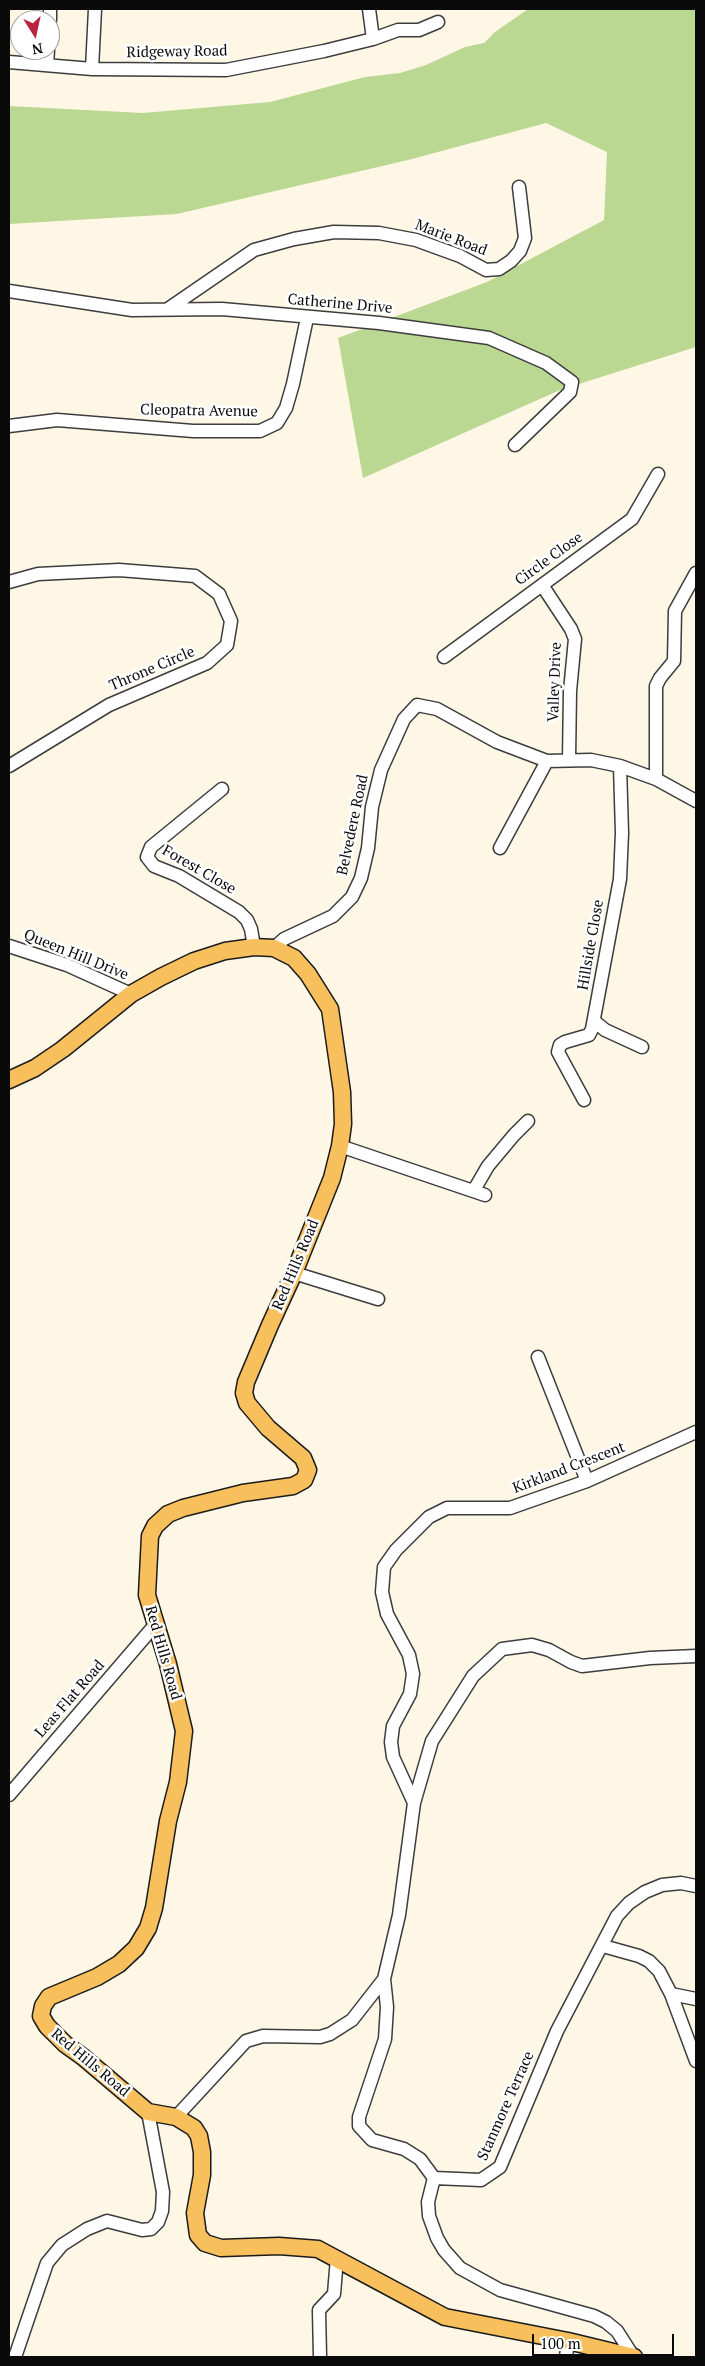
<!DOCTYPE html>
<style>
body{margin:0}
#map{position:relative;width:705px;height:2366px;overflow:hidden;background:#fff7e6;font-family:"PT Serif",serif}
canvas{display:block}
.frame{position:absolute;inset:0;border:10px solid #0a0a0a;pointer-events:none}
.north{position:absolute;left:10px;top:10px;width:50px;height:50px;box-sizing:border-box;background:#fff;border:1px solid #9d9d9d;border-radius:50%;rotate:170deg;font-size:14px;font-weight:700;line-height:20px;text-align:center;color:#0a0a0a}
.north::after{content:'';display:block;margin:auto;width:18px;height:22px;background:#b8243d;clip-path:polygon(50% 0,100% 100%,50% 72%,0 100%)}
.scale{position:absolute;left:532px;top:2334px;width:142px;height:22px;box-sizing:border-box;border:2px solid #0a0a0a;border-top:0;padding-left:6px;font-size:15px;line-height:18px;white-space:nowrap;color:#0a0a0a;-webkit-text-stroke:4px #fff;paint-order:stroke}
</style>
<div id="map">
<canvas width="705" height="2366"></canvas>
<div class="frame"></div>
<div class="north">N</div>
<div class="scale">100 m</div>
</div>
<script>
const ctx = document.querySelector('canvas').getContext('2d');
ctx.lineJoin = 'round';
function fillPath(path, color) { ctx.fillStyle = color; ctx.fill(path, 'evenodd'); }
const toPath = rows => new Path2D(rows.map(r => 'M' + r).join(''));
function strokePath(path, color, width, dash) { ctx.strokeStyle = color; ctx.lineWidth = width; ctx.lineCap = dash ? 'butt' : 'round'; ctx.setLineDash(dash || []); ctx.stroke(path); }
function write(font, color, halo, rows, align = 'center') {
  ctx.font = font + ' "PT Serif",serif'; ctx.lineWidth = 5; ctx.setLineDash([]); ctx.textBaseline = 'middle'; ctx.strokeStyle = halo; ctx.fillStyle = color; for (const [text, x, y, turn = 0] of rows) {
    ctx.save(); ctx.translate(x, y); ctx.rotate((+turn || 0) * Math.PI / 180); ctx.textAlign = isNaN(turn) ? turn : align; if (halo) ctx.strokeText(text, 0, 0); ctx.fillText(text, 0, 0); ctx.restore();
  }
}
fillPath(toPath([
 [528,9,696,9,696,347,560,390,363,478,338,338,487,282,604,220,607,152,546,123,408,160,177,214,9,224,9,106,143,113,270,102,365,77,400,73,426,65,465,47,484,43,495,32]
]), '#bad891');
const minor = toPath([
 [369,9,373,39],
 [50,20,50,9],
 [9,62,92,69,226,70,324,51,373,39,398,30,419,30,438,22],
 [47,65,48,50],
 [92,69,95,9],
 [9,291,132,310,222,309,379,323,489,338,546,363,572,382,570,392,515,445],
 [168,309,254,250,294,239,334,232,379,233,416,240,460,256,486,270,499,269,511,261,520,251,525,238,519,187],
 [9,426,57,420,193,431,260,431,277,423,286,408,293,384,307,318],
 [9,582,38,574,119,570,195,576,219,594,231,621,227,645,207,663,109,705,9,766],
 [542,585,571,629,575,639,570,691,569,759],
 [444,657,632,519,658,474],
 [656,779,656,686,660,678,674,661,675,611,696,573],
 [222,789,151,847,147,857,154,866,179,876,239,912,247,920,251,929,254,947],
 [500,848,547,761],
 [9,946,67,965,131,994],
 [274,948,284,939,333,916,352,897,361,878,368,848,372,807,381,770,404,719,417,705,437,709,497,742,547,761,591,760,620,766,656,779,696,801],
 [594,1021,605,1030,642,1047],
 [584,1100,558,1052,560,1045,565,1042,589,1035,592,1029,620,879,622,833,620,766],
 [340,1146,485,1195],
 [474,1190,488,1166,514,1135,528,1121],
 [294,1273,378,1299],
 [538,1357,587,1481],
 [9,1795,155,1625],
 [414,1803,393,1757,391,1742,393,1726,410,1694,413,1674,409,1655,387,1614,382,1592,384,1567,396,1550,429,1517,447,1508,510,1508,587,1481,696,1432],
 [603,1946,639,1956,649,1961,659,1971,671,1994,696,2061],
 [384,1979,387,2007,385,2039,359,2117,359,2126,372,2140,404,2149,420,2159,434,2178],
 [671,1994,696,1999],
 [176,2117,246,2041,263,2036,320,2037,330,2034,352,2020,384,1979,399,1915,414,1803,432,1741,473,1676,502,1649,532,1645,549,1650,571,1662,582,1666,650,1658,696,1656],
 [434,2178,481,2180,500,2167,557,2031,617,1916,629,1903,645,1892,662,1885,681,1883,696,1886],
 [434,2178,428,2202,429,2216,437,2238,444,2250,460,2268,500,2290,594,2316,606,2322,617,2331,633,2356],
 [15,2357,47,2263,62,2245,87,2229,107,2221,142,2230,151,2229,158,2222,162,2211,163,2192,148,2112],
 [320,2357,319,2310,334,2294,337,2258],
 [566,2357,568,2341]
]);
const major = toPath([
 [9,1080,35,1068,63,1049,131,994,161,977,194,961,225,951,254,947,274,948,294,958,308,974,330,1009,342,1092,343,1124,340,1146,332,1178,294,1273,270,1325,246,1382,244,1393,247,1403,268,1428,303,1458,308,1470,304,1480,293,1486,243,1493,183,1508,168,1514,155,1526,150,1536,147,1595,168,1664,184,1731,178,1782,168,1821,154,1908,148,1928,136,1948,119,1964,97,1977,49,1997,43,2006,41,2016,47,2026,65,2044,83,2057,148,2112,176,2117,194,2128,199,2136,202,2152,202,2175,195,2213,198,2235,205,2243,221,2248,279,2246,318,2249,445,2317,568,2341,634,2357]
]);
strokePath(minor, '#3d3d3d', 15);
strokePath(major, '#1b1b1b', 19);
strokePath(minor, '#fff', 12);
strokePath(major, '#f8bf5d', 16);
write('15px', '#0a0a0a', '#fff', [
 ["Ridgeway Road",177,52,-1],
 ["Marie Road",451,238,21],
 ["Catherine Drive",340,304,5],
 ["Cleopatra Avenue",199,411,1],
 ["Circle Close",549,559,-36],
 ["Throne Circle",152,669,-23],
 ["Valley Drive",555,682,-88],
 ["Belvedere Road",353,825,-78],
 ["Forest Close",199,870,30],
 ["Hillside Close",591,945,-80],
 ["Queen Hill Drive",76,955,22],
 ["Red Hills Road",296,1265,-67],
 ["Kirkland Crescent",569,1468,-21],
 ["Red Hills Road",163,1653,74],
 ["Leas Flat Road",70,1699,-49],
 ["Red Hills Road",90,2063,40],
 ["Stanmore Terrace",506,2106,-66]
]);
</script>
